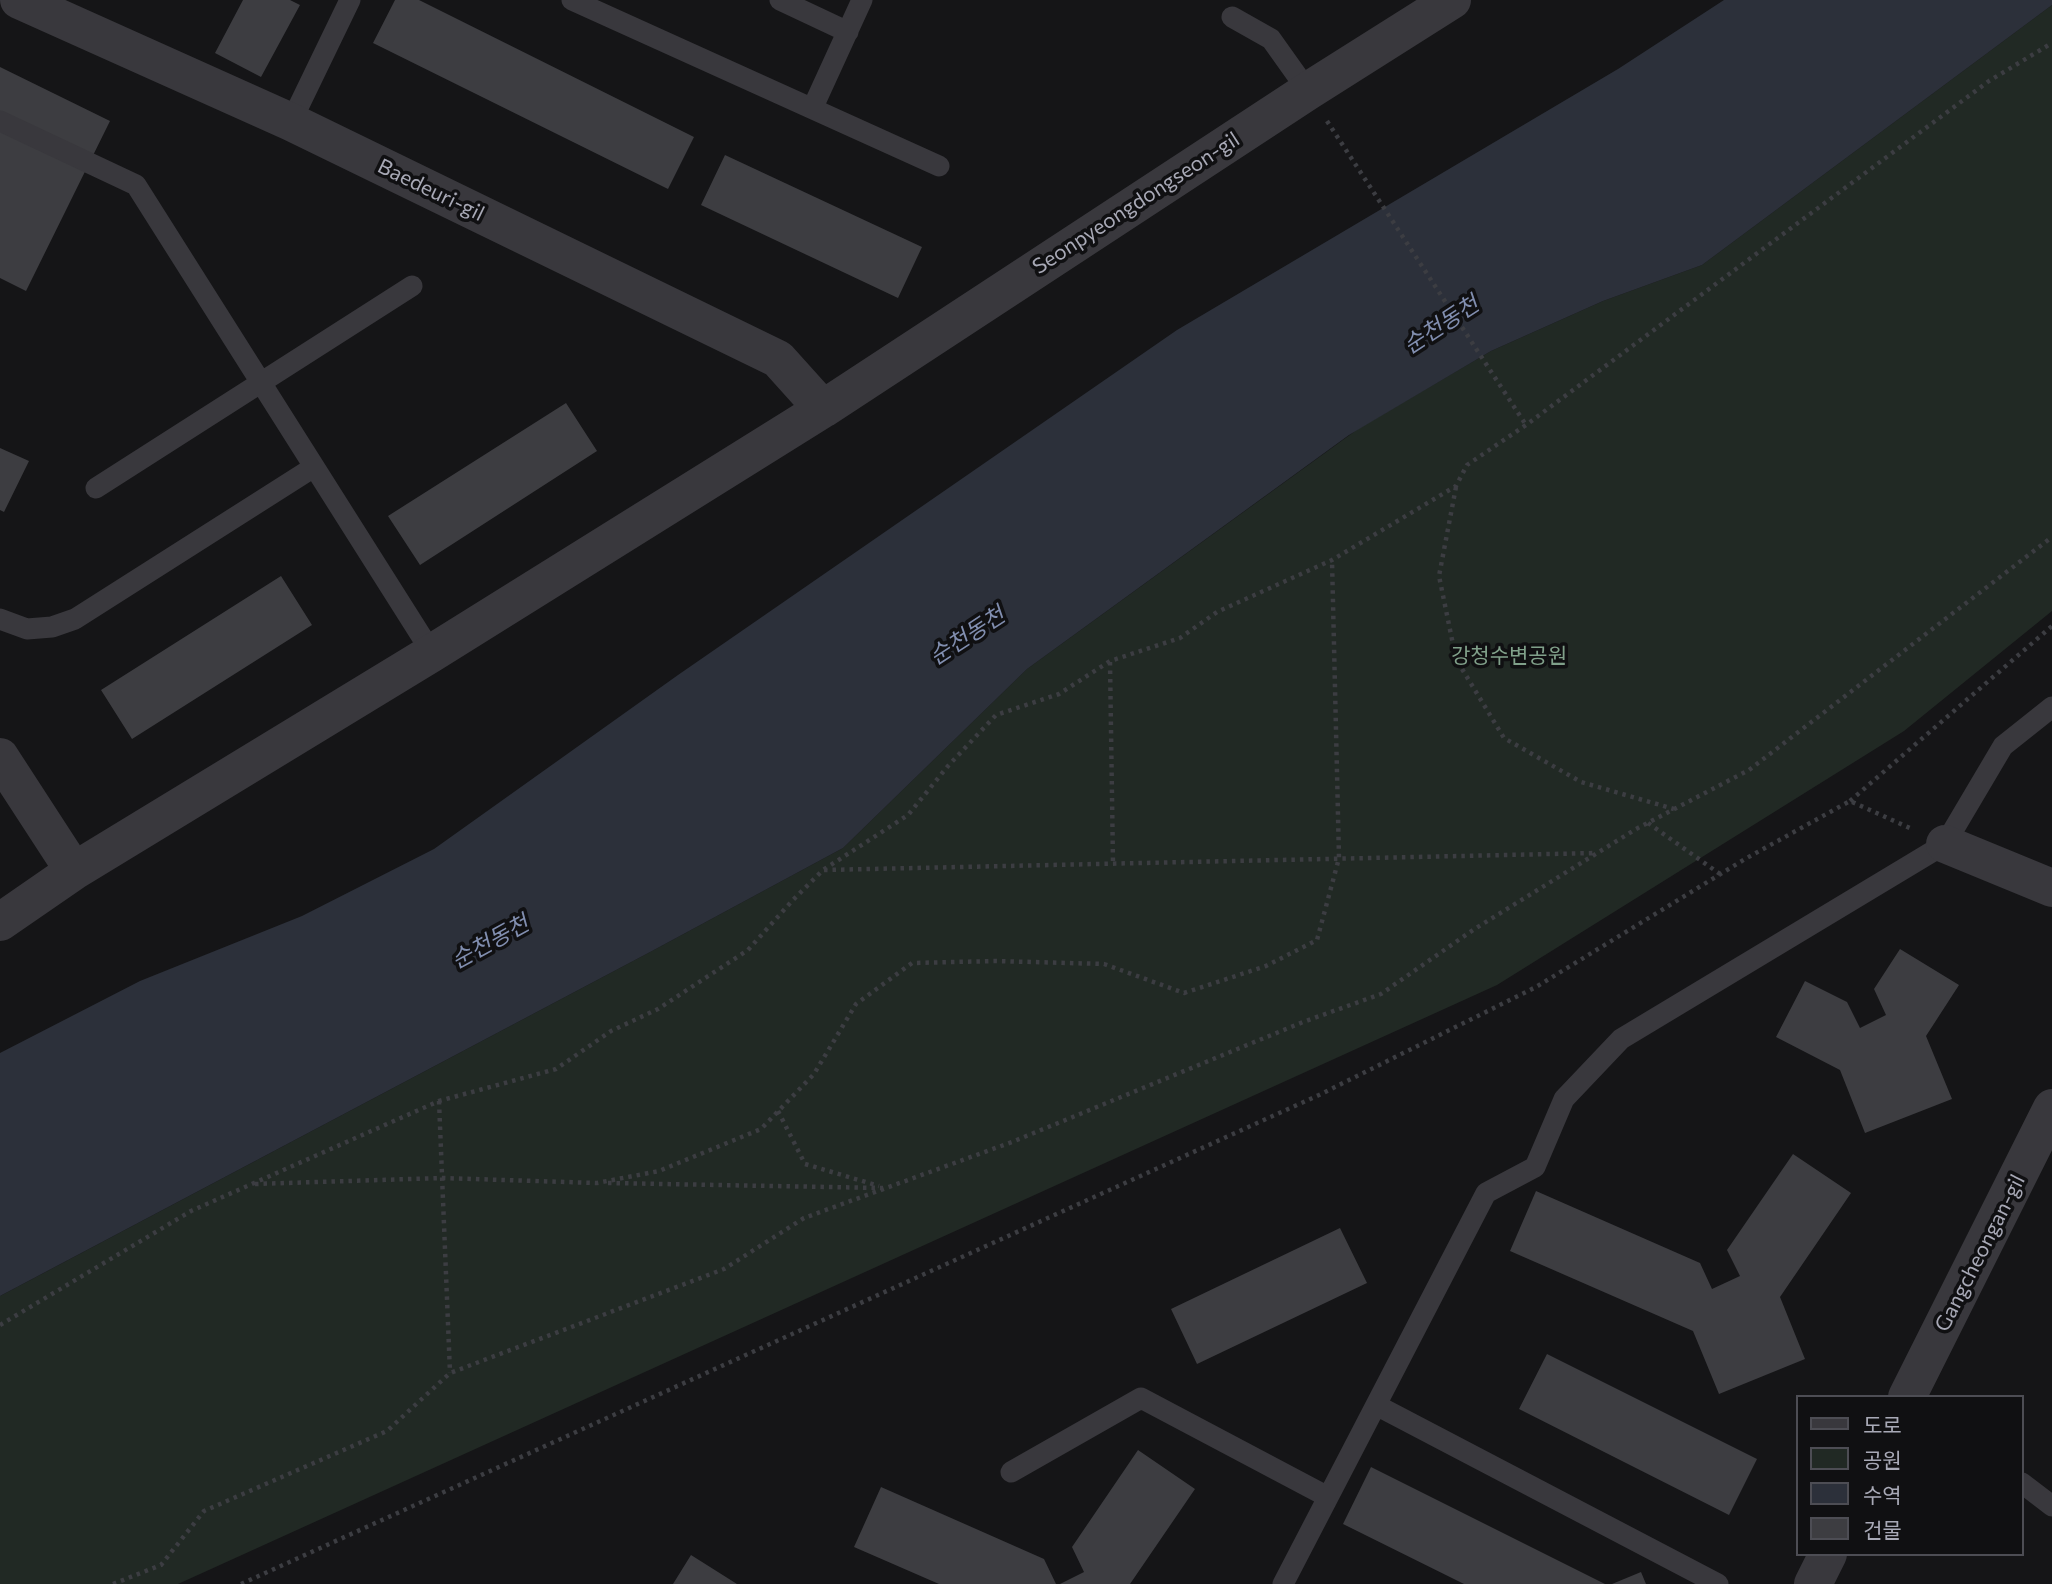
<!DOCTYPE html>
<meta charset="utf-8">
<style>
body{margin:0}
#map{position:relative;width:2052px;height:1584px;overflow:hidden;background:#151517;font-family:Commissioner,"Noto Sans KR",sans-serif}
canvas{display:block}
.legend{position:absolute;left:1796px;top:1395px;width:228px;height:161px;box-sizing:border-box;background:#101012;border:2px solid #4d4d54;margin:0;padding:9px 12px;list-style:none;font-size:21px;color:#a8a9b6}
.legend li{display:flex;align-items:center;gap:14px;height:35px}
.legend b{width:35px;border:2px solid #4d4d54}
</style>
<div id="map">
<canvas width="2052" height="1584"></canvas>
<ul class="legend">
<li><b style="height:9px;background:#39383d"></b>도로</li>
<li><b style="height:19px;background:#212924"></b>공원</li>
<li><b style="height:19px;background:#2c303a"></b>수역</li>
<li><b style="height:19px;background:#3d3d41"></b>건물</li>
</ul>
</div>
<script>
const ctx = document.querySelector('canvas').getContext('2d');
ctx.lineJoin = 'round';
function fillPath(path, color) { ctx.fillStyle = color; ctx.fill(path, 'evenodd'); }
const toPath = rows => new Path2D(rows.map(r => 'M' + r).join(''));
function strokePath(path, color, width, dash) { ctx.strokeStyle = color; ctx.lineWidth = width; ctx.lineCap = dash ? 'butt' : 'round'; ctx.setLineDash(dash || []); ctx.stroke(path); }
function write(font, color, halo, rows, align = 'center') {
  ctx.font = font + ' Commissioner,"Noto Sans KR",sans-serif'; ctx.lineWidth = 7; ctx.setLineDash([]); ctx.textBaseline = 'middle'; ctx.strokeStyle = halo; ctx.fillStyle = color; for (const [text, x, y, turn = 0] of rows) {
    ctx.save(); ctx.translate(x, y); ctx.rotate((+turn || 0) * Math.PI / 180); ctx.textAlign = isNaN(turn) ? turn : align; if (halo) ctx.strokeText(text, 0, 0); ctx.fillText(text, 0, 0); ctx.restore();
  }
}
fillPath(toPath([
 [2052,5,2052,611,1904,731,1497,985,178,1584,0,1584,0,1296,2,1295,652,951,843,848,1027,669,1358,429,1491,351,1603,301,1702,265]
]), '#212924');
fillPath(toPath([
 [1724,0,2052,0,2052,5,1702,265,1603,301,1491,351,1349,435,1027,669,843,848,652,951,0,1296,0,1053,140,981,302,916,434,849,678,675,1177,330,1618,69]
]), '#2c303a');
fillPath(toPath([
 [243,0,290,0,300,5,261,77,215,53],
 [395,0,419,0,694,137,668,189,373,43],
 [0,67,110,121,26,291,0,278],
 [725,155,922,247,898,298,701,205],
 [566,403,597,451,420,565,388,516],
 [0,448,29,461,4,512,0,510],
 [281,576,312,625,132,739,101,690],
 [1900,949,1959,985,1926,1036,1952,1099,1865,1133,1840,1070,1776,1037,1805,981,1847,1002,1860,1028,1886,1015,1874,989],
 [1793,1154,1851,1193,1780,1297,1805,1359,1719,1394,1693,1331,1510,1251,1536,1191,1700,1263,1712,1289,1740,1276,1727,1250],
 [1340,1228,1367,1283,1197,1364,1171,1309],
 [1547,1354,1757,1459,1729,1515,1519,1409],
 [1138,1450,1195,1489,1130,1584,1060,1584,1084,1572,1072,1547],
 [1371,1467,1605,1584,1464,1584,1343,1524],
 [881,1487,1044,1559,1056,1584,939,1584,854,1547],
 [691,1555,737,1584,673,1584],
 [1641,1572,1646,1584,1612,1584]
]), '#3d3d41');
strokePath(toPath([
 [1327,121,1526,425],
 [1456,487,1439,576,1456,659,1504,738,1581,782,1674,809],
 [1110,662,1113,863],
 [1850,801,2052,626],
 [1648,823,1720,874],
 [824,870,1596,853],
 [439,1101,450,1373],
 [778,1111,805,1164,879,1186],
 [608,1183,883,1188],
 [255,1184,442,1178,597,1183,659,1171,761,1129,814,1074,856,1004,912,963,996,961,1104,964,1184,993,1266,966,1317,940,1339,858,1332,560],
 [0,1325,191,1211,439,1101,556,1069,611,1031,658,1009,748,950,792,901,823,870,908,815,948,766,996,715,1059,694,1110,661,1180,638,1217,612,1332,560,1456,486,1467,465,1526,425,1989,81,2052,43],
 [113,1584,161,1565,204,1511,387,1431,450,1373,724,1269,804,1218,1012,1142,1303,1022,1381,994,1473,930,1636,829,1749,770,2052,537],
 [241,1584,1319,1095,1536,987,1745,859,1850,801,1912,829]
]), '#3c3d42', 4.5, [3.5, 5]);
strokePath(toPath([
 [572,0,939,166],
 [780,0,848,32],
 [1232,17,1271,39,1308,91],
 [813,107,862,0],
 [0,121,136,185,432,653],
 [291,122,350,0],
 [96,488,412,286],
 [0,619,27,629,52,627,75,619,314,467],
 [1376,1405,1718,1584],
 [1011,1472,1141,1398,1328,1497],
 [2022,1483,2052,1506],
 [1283,1584,1486,1193,1535,1167,1564,1099,1621,1039,1945,844,2003,746,2052,707]
]), '#39383d', 21);
strokePath(toPath([
 [19,0,291,122,778,359,823,409],
 [0,757,74,871,432,653,823,409,1308,91,1452,0],
 [1945,844,2052,888],
 [0,922,74,871],
 [1907,1397,2052,1108],
 [1813,1584,1828,1554]
]), '#39383d', 38);
write('21px', '#a8a9b6', '#101012', [
 ["Baedeuri-gil",431,190,26],
 ["Seonpyeongdongseon-gil",1136,203,-33],
 ["Gangcheongan-gil",1980,1253,-63]
]);
write('21px', '#80a08a', '#101012', [
 ["강청수변공원",1509,656]
]);
write('italic 23px', '#818eaf', '#101012', [
 ["순천동천",1441,325,-33],
 ["순천동천",967,636,-33],
 ["순천동천",490,942,-29]
]);
</script>
